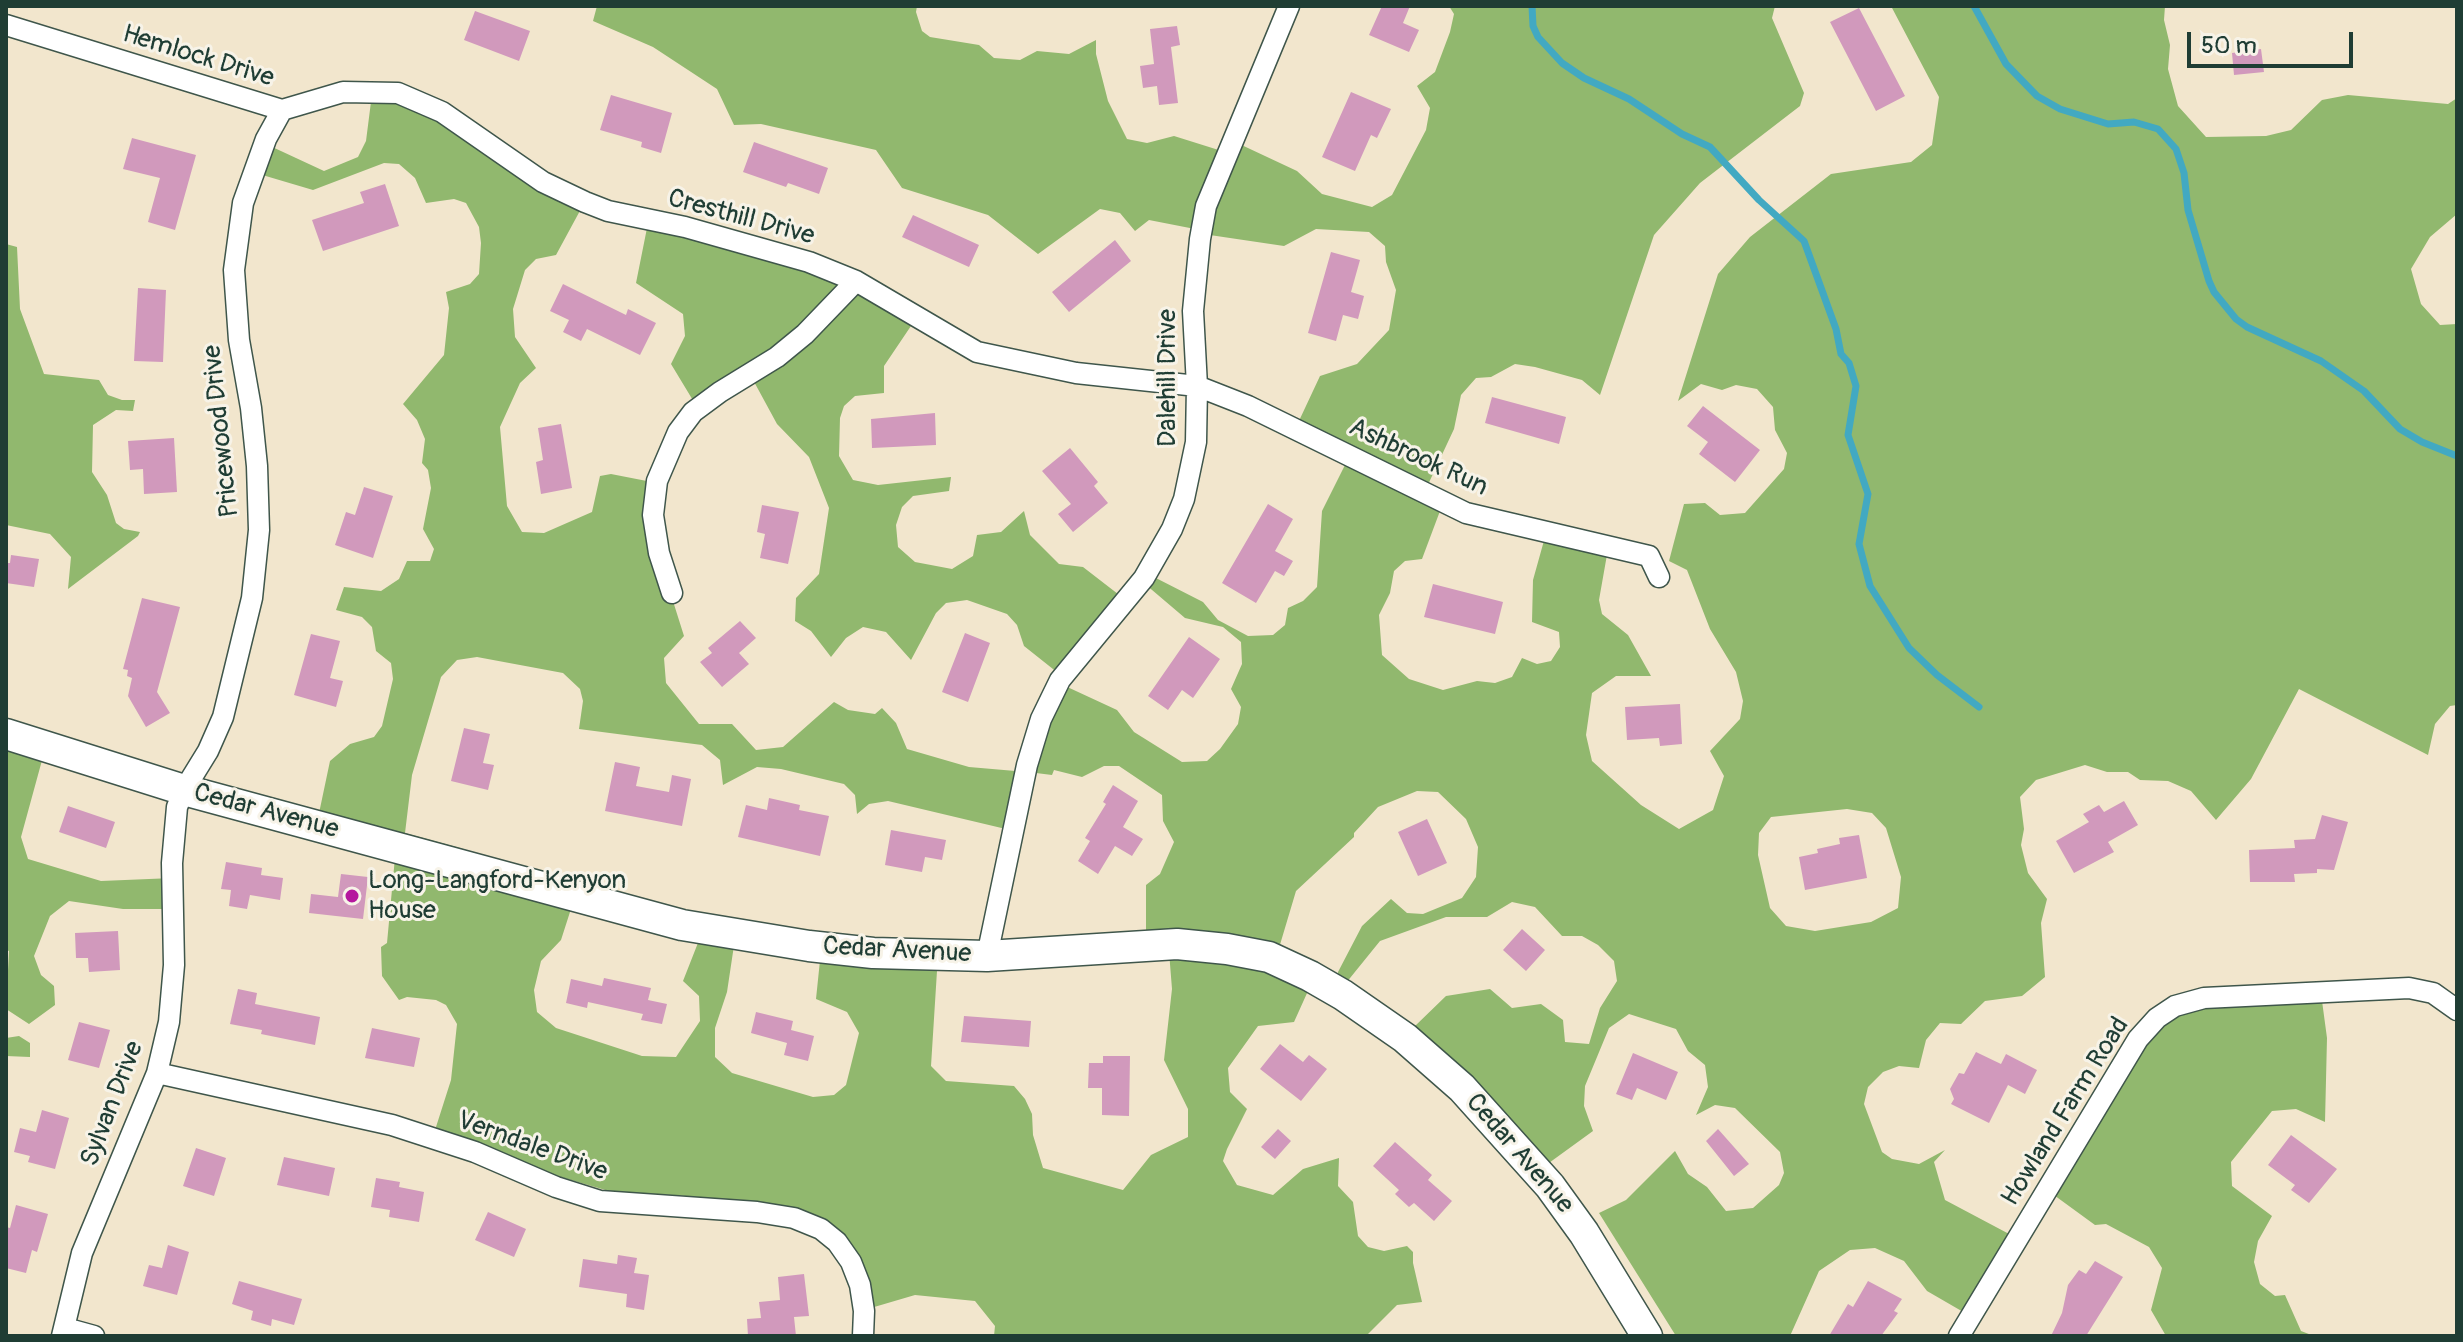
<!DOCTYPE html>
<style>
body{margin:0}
#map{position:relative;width:2463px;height:1342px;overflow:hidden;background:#f2e6cd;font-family:Pangolin,sans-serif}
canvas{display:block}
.frame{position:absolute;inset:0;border:8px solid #1f3d34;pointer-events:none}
.scale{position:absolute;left:2187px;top:32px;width:166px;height:36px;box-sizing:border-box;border:4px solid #1f3d34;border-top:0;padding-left:10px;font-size:24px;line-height:28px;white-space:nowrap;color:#1f3d34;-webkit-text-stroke:6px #f7f3e8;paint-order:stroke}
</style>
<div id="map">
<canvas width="2463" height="1342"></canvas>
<div class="frame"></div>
<div class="scale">50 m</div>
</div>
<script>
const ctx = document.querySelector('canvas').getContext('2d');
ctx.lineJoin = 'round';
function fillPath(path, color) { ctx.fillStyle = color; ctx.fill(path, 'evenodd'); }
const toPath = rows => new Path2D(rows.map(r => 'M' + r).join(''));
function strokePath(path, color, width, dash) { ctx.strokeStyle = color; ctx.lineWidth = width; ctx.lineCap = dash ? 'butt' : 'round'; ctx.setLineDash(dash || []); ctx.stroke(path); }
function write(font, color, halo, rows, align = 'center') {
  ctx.font = font + ' Pangolin,sans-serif'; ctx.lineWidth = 6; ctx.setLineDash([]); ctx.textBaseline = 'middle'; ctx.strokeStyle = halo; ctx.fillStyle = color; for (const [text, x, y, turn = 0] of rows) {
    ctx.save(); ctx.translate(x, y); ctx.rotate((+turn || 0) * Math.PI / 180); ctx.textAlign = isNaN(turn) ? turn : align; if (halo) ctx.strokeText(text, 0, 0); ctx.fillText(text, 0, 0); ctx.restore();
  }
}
fillPath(toPath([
 [597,6,917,6,916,12,922,31,930,37,979,45,994,58,1020,60,1037,51,1069,54,1096,40,1096,54,1108,101,1127,139,1147,143,1174,136,1225,152,1233,141,1297,171,1322,194,1372,207,1392,195,1426,130,1430,108,1417,86,1435,72,1450,32,1454,14,1449,6,1775,6,1772,18,1804,93,1800,106,1700,183,1654,235,1600,395,1582,380,1535,367,1515,364,1491,377,1476,378,1461,395,1454,429,1425,491,1443,503,1422,559,1405,561,1394,571,1390,593,1379,615,1382,655,1409,679,1443,690,1477,681,1495,683,1512,677,1522,658,1537,664,1551,661,1560,647,1559,632,1532,622,1533,580,1545,537,1608,549,1599,600,1602,614,1628,635,1651,676,1616,676,1592,693,1586,735,1592,761,1641,805,1679,829,1713,810,1724,776,1710,751,1740,719,1743,701,1736,672,1710,629,1687,570,1669,561,1684,504,1705,503,1720,515,1745,513,1784,469,1787,453,1775,430,1773,407,1757,389,1736,385,1722,390,1701,384,1678,401,1718,274,1750,237,1831,174,1911,162,1932,145,1939,97,1891,6,2165,6,2164,20,2170,45,2168,69,2178,106,2206,137,2266,136,2291,130,2322,100,2348,95,2448,104,2457,98,2457,214,2430,237,2411,269,2421,304,2440,325,2457,324,2457,705,2450,706,2435,724,2428,755,2299,689,2251,779,2216,820,2191,791,2168,781,2140,780,2128,772,2107,772,2085,765,2036,780,2020,797,2024,829,2021,845,2028,873,2047,899,2041,923,2045,977,2022,996,1985,1001,1961,1024,1940,1023,1926,1040,1919,1068,1899,1066,1883,1072,1868,1087,1864,1104,1882,1152,1892,1159,1919,1164,1945,1150,1934,1162,1945,1200,2011,1235,1965,1313,1927,1291,1904,1261,1875,1248,1850,1250,1819,1271,1790,1336,1676,1336,1599,1213,1626,1200,1675,1151,1688,1174,1707,1187,1726,1211,1753,1208,1779,1185,1784,1173,1780,1152,1735,1108,1715,1105,1696,1115,1708,1087,1705,1065,1688,1051,1676,1029,1629,1014,1609,1028,1585,1086,1584,1106,1593,1131,1542,1168,1411,1034,1415,1026,1446,996,1490,989,1512,1008,1541,1004,1563,1020,1565,1042,1589,1044,1600,1008,1617,981,1614,961,1598,945,1582,936,1562,936,1535,907,1512,902,1487,917,1446,917,1380,941,1346,983,1338,982,1338,972,1362,926,1391,899,1407,913,1423,914,1462,898,1476,877,1478,847,1466,819,1438,792,1417,791,1378,807,1354,833,1354,837,1296,891,1279,948,1317,971,1294,1022,1258,1026,1228,1068,1230,1092,1247,1109,1227,1149,1223,1161,1237,1185,1273,1195,1303,1169,1339,1158,1338,1186,1353,1202,1358,1236,1368,1247,1384,1251,1407,1246,1413,1252,1413,1263,1422,1302,1397,1305,1366,1336,994,1336,995,1326,975,1301,915,1295,864,1310,816,1218,796,1208,676,1195,619,1194,537,1170,439,1134,436,1127,451,1080,457,1024,446,1005,436,1000,407,997,399,1000,382,976,381,947,387,943,397,836,318,818,330,761,350,744,374,737,382,726,393,679,391,663,376,651,372,627,362,617,336,610,344,587,381,591,399,579,407,561,430,561,434,549,423,529,431,488,428,470,422,463,425,439,417,420,403,404,444,355,449,308,446,292,470,284,479,274,481,243,479,227,466,203,454,199,426,203,415,178,399,164,384,163,313,190,259,174,268,145,324,171,358,157,366,141,372,94,410,98,582,207,556,255,536,259,525,270,513,309,515,337,536,368,520,383,500,427,507,506,522,532,544,533,592,512,600,476,611,474,657,483,672,598,684,636,664,658,666,683,699,724,732,724,756,750,783,747,834,702,848,710,875,714,882,708,896,723,907,749,969,767,1027,772,1022,745,1043,719,1063,685,1117,710,1134,732,1182,762,1207,761,1220,749,1238,724,1241,707,1231,689,1242,664,1241,642,1223,627,1185,618,1145,584,1150,575,1203,602,1218,620,1248,636,1273,635,1285,625,1288,608,1303,601,1317,587,1322,511,1349,457,1298,423,1320,376,1357,364,1389,330,1396,290,1386,262,1385,246,1369,232,1316,229,1284,246,1203,234,1195,229,1149,220,1135,231,1120,213,1100,209,1038,254,988,215,902,188,876,150,761,124,734,125,717,89,653,47,593,21],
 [477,657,563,673,580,689,583,701,579,729,702,745,720,760,723,785,757,767,781,769,844,784,855,795,857,814,869,804,888,801,1010,830,1028,772,1052,775,1054,770,1082,777,1104,766,1119,766,1162,795,1163,821,1174,842,1160,874,1146,885,1146,936,1168,939,1172,989,1164,1060,1188,1109,1188,1137,1151,1155,1123,1190,1043,1168,1033,1135,1032,1114,1025,1099,1014,1086,946,1081,931,1066,938,955,822,941,816,999,847,1012,859,1033,846,1085,834,1095,813,1097,732,1073,715,1057,715,1028,727,992,736,932,705,925,683,981,699,996,700,1021,676,1057,642,1056,556,1028,537,1012,534,990,541,961,561,940,578,887,460,848,405,833,412,775,441,677,457,660],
 [1847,809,1872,813,1886,828,1901,877,1898,908,1871,922,1815,931,1786,926,1770,908,1758,855,1759,833,1771,817],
 [648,223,773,251,915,320,884,366,884,393,855,396,844,406,840,418,839,456,853,480,878,485,951,477,949,491,913,496,902,507,896,525,898,547,915,562,952,569,973,556,977,535,1001,532,1024,511,1030,535,1059,564,1083,567,1127,601,1058,673,1024,646,1017,625,1007,614,967,600,946,603,936,613,911,660,886,632,863,627,846,638,831,657,811,631,795,621,796,598,819,574,829,508,809,457,777,424,752,378,697,407,671,364,685,336,683,314,636,283],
 [6,244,17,247,20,309,44,374,99,380,108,395,122,400,135,400,133,411,116,410,93,425,92,472,107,495,116,523,124,529,140,532,138,536,68,589,71,557,50,534,6,525],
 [6,727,47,742,21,837,28,859,101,881,173,878,165,909,123,909,69,901,50,916,34,956,41,975,54,986,55,1005,29,1024,6,1009,9,951,6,950],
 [2320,986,2327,1038,2325,1122,2296,1109,2272,1111,2231,1162,2232,1186,2272,1216,2258,1241,2254,1262,2260,1284,2275,1296,2285,1295,2301,1331,2314,1336,2166,1336,2151,1310,2162,1268,2149,1247,2106,1224,2095,1225,2047,1190,2165,1008],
 [19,1036,30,1043,30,1057,6,1056,6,1038]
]), '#91b86e');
strokePath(toPath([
 [1532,6,1533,26,1538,37,1562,63,1584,78,1629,99,1682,134,1710,147,1759,200,1804,241,1836,329,1841,354,1849,363,1856,386,1848,435,1868,494,1859,544,1870,586,1909,648,1937,675,1979,707],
 [1974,6,2006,64,2037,96,2060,109,2108,124,2134,122,2158,129,2176,149,2184,173,2188,210,2209,281,2214,292,2236,319,2247,327,2321,361,2364,391,2400,429,2422,442,2457,456]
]), '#42a9c2', 7);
fillPath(toPath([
 [1382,6,1410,6,1403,23,1419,30,1409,52,1369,35],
 [1859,8,1905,96,1876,111,1830,22],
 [475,11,530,31,519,61,464,40],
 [1177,26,1180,45,1171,47,1178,103,1159,105,1157,86,1143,88,1140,66,1154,64,1150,29],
 [2261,49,2264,72,2234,75,2232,53],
 [1351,92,1391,109,1377,138,1371,135,1355,171,1322,157],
 [611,95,672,113,661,153,641,147,642,142,600,130],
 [132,138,196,155,175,230,148,222,160,178,123,169],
 [754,142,828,168,819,194,788,183,786,187,743,172],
 [385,184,399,226,323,251,312,220,364,203,360,192],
 [913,215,979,245,969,267,902,237],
 [1115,240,1131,261,1069,312,1052,292],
 [1331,252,1360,260,1351,292,1364,296,1358,319,1343,315,1336,341,1308,333],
 [563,284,626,315,628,309,656,323,640,355,587,329,581,341,563,332,569,320,550,311],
 [138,288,166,290,163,362,134,361],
 [1492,397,1566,417,1559,444,1485,423],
 [1703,406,1760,450,1735,482,1699,454,1708,442,1687,426],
 [935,413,936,445,872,448,871,419],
 [561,424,572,488,541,494,536,462,543,460,538,428],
 [174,438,177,492,144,494,143,469,130,470,128,441],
 [1070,448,1098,482,1094,486,1108,503,1073,532,1058,514,1071,504,1042,471],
 [364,487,393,496,373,558,335,545,346,512,355,515],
 [1268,504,1293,519,1275,551,1293,561,1284,576,1275,571,1256,603,1222,583],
 [762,505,799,512,788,564,760,558,765,534,757,532],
 [11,555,39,559,34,587,6,583,6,563,10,563],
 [1433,584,1503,602,1495,634,1424,617],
 [142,598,180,607,157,692,170,713,146,727,128,696,132,678,127,676,128,670,123,669],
 [740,621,756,638,739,653,749,664,722,687,700,662,712,653,708,648],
 [965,633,990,643,968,702,942,692],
 [311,634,340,641,330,678,343,681,336,707,294,695],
 [1189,637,1220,659,1193,698,1182,690,1168,710,1148,696],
 [1680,704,1682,744,1660,746,1659,738,1627,740,1625,707],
 [464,728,490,734,483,763,494,765,488,790,451,781],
 [615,762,640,767,636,786,669,792,672,775,691,779,682,826,605,811],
 [1113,785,1138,801,1123,827,1143,839,1132,856,1115,846,1098,874,1078,861,1090,841,1085,838,1106,804,1103,802],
 [769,798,800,805,799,810,829,816,820,856,738,837,746,805,767,810],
 [2124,801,2138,825,2108,842,2114,852,2074,873,2056,841,2089,822,2083,814,2099,805,2104,812],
 [68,806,115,822,106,848,59,832],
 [2322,815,2348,822,2334,870,2317,869,2317,873,2294,874,2295,882,2250,882,2249,850,2295,848,2294,840,2315,839],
 [1427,819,1447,863,1418,876,1398,832],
 [891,830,946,840,942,860,925,857,922,872,885,865],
 [1859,835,1867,878,1805,890,1799,857,1818,853,1817,849,1840,844,1839,838],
 [226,862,262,868,261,875,283,878,280,900,250,895,247,909,229,906,231,890,221,889],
 [341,874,368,877,363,919,309,913,311,894,338,897],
 [1522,929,1545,950,1526,971,1503,950],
 [118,931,120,970,89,972,88,958,76,958,75,933],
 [604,978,651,988,648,1000,667,1004,662,1024,641,1020,643,1014,588,1002,587,1008,566,1003,571,979,602,986],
 [238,989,257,993,255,1004,320,1017,315,1045,261,1034,262,1030,230,1024],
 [756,1012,793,1021,791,1030,814,1036,808,1061,784,1055,787,1043,751,1033],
 [964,1016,1031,1021,1029,1047,961,1042],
 [79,1022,110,1030,99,1068,68,1060],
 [372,1028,420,1038,414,1067,365,1058],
 [1280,1044,1303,1062,1309,1055,1327,1069,1301,1101,1260,1069],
 [1976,1052,2001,1064,2006,1054,2037,1070,2025,1094,2008,1085,1989,1123,1951,1104,1954,1099,1950,1089,1959,1073,1964,1074],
 [1633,1053,1678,1072,1666,1100,1637,1088,1632,1100,1616,1094],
 [1103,1056,1130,1056,1129,1116,1102,1115,1102,1088,1088,1088,1089,1063,1103,1063],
 [42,1110,69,1118,55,1169,28,1162,30,1156,14,1152,20,1128,36,1132],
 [1278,1129,1291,1141,1275,1159,1261,1147],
 [1718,1129,1749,1164,1734,1176,1706,1141],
 [2291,1135,2337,1169,2309,1203,2291,1190,2295,1185,2268,1165],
 [1395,1142,1432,1175,1428,1180,1452,1201,1434,1221,1414,1203,1409,1207,1395,1194,1399,1190,1373,1166],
 [196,1148,226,1158,214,1196,183,1186],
 [284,1157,335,1168,329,1196,277,1185],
 [376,1178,400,1182,399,1187,424,1192,419,1222,389,1217,390,1210,371,1207],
 [16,1205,48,1214,37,1252,32,1250,26,1273,6,1268,6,1227,10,1228],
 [488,1212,526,1229,514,1257,475,1240],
 [168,1245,189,1252,177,1295,143,1286,149,1265,162,1268],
 [618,1255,637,1258,634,1273,649,1275,644,1310,626,1307,627,1294,579,1287,583,1259,617,1264],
 [2095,1261,2123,1277,2086,1336,2051,1336,2062,1313,2068,1285,2079,1270,2086,1274],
 [804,1274,809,1316,794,1317,796,1336,748,1336,747,1319,761,1318,759,1302,780,1300,778,1277],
 [239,1281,302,1299,294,1325,272,1319,271,1326,251,1320,253,1311,232,1304],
 [1868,1281,1902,1299,1894,1311,1898,1313,1881,1336,1829,1336,1848,1304,1853,1307]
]), '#d199bc');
const street = toPath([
 [6,25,282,110],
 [282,110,343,92,398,93,442,112,543,182,585,202,608,211,685,227,809,262,856,281,977,352,1076,373,1197,386,1248,406,1466,513,1649,556,1659,577],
 [672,593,659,553,653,515,657,481,678,432,693,412,720,392,777,357,805,334,856,281],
 [987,956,1027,765,1041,719,1060,680,1144,578,1172,529,1184,499,1196,442,1197,386,1193,311,1200,239,1206,206,1289,6],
 [157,1073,392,1125,475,1152,556,1187,600,1201,757,1212,794,1218,821,1229,837,1242,851,1262,860,1285,864,1311,863,1336],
 [65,1328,94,1336],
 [62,1336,82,1253,157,1073,169,1022,174,965,172,863,177,807,184,790,208,751,223,717,252,598,259,530,257,466,251,408,239,340,234,270,243,203,266,139,282,110],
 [1959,1336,2138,1039,2157,1018,2175,1006,2204,998,2409,988,2433,993,2457,1010]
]);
const secondary = toPath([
 [6,734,184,790,682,925,809,946,873,953,987,956,1177,944,1227,949,1269,957,1310,976,1343,995,1405,1038,1462,1088,1550,1186,1584,1233,1647,1336]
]);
strokePath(street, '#3f564b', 23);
strokePath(secondary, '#3f564b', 33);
strokePath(street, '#fff', 20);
strokePath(secondary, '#fff', 30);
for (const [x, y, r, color] of [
 [352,896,8,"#b5179e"]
]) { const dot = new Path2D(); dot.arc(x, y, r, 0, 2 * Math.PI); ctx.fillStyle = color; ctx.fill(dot); strokePath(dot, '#f7f3e8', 3); }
write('26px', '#1f3d34', '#f7f3e8', [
 ["Hemlock Drive",198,57,17],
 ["Cresthill Drive",741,218,15],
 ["Dalehill Drive",1168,378,-90],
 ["Pricewood Drive",222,431,-96],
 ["Ashbrook Run",1418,458,25],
 ["Cedar Avenue",266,812,15],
 ["Cedar Avenue",897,951,3],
 ["Sylvan Drive",113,1104,-69],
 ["Howland Farm Road",2066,1112,-58],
 ["Verndale Drive",532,1147,20],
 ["Cedar Avenue",1519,1154,49]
]);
write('26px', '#1f3d34', '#f7f3e8', [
 ["Long-Langford-Kenyon",368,881],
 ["House",368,911]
], 'left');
</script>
